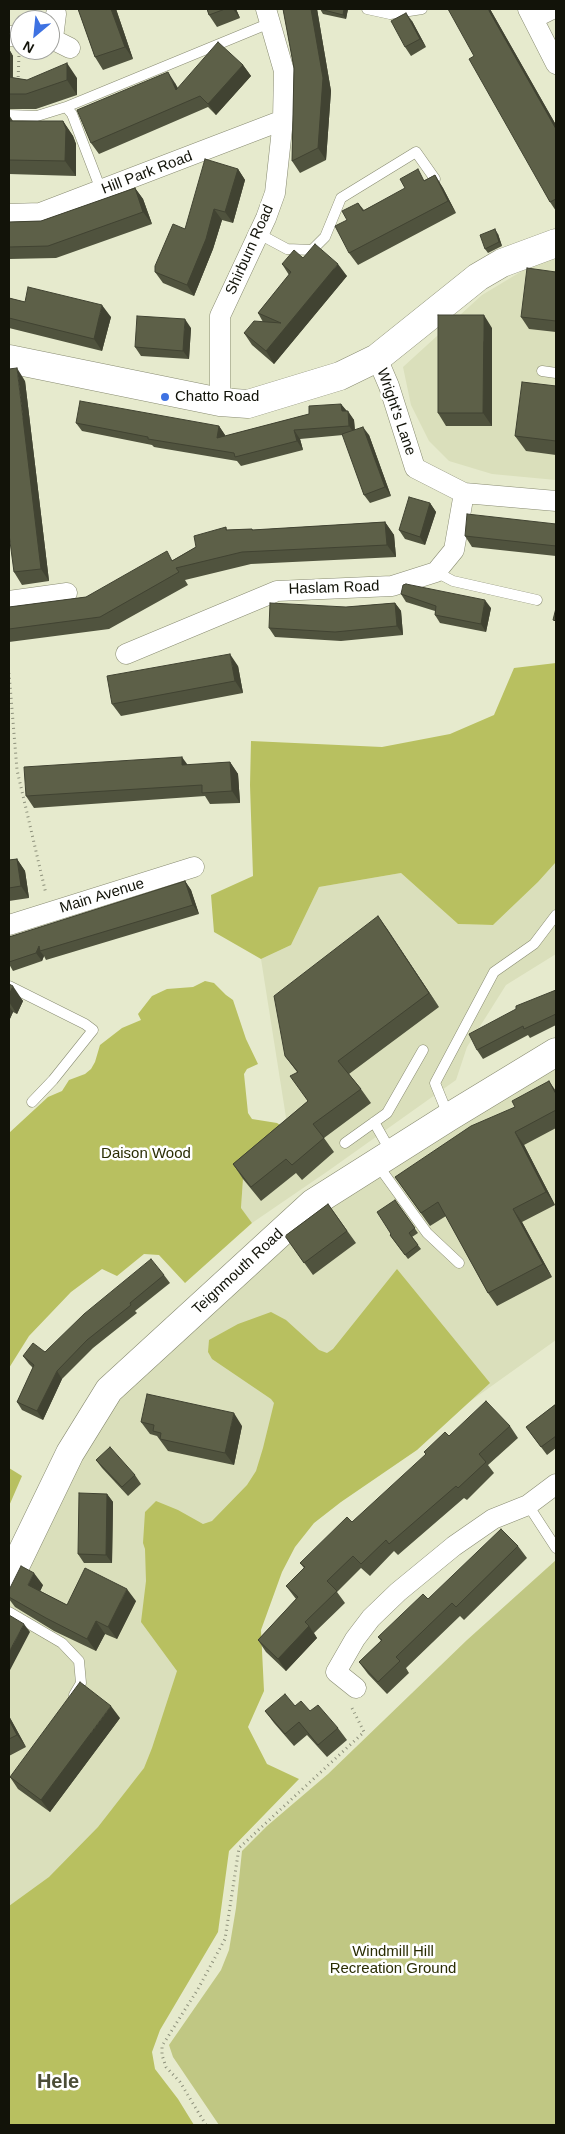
<!DOCTYPE html>
<style>
body{margin:0}
#map{position:relative;width:565px;height:2134px;overflow:hidden;background:#e6eacd;font-family:Arial,sans-serif}
canvas{display:block}
.frame{position:absolute;inset:0;border:10px solid #121309;pointer-events:none}
.north{position:absolute;left:10px;top:10px;width:50px;height:50px;box-sizing:border-box;background:#fff;border:1px solid #a0a19d;border-radius:50%;rotate:208deg;font-size:14px;font-weight:700;line-height:20px;text-align:center;color:#121309}
.north::after{content:'';display:block;margin:auto;width:18px;height:22px;background:#3e72e2;clip-path:polygon(50% 0,100% 100%,50% 72%,0 100%)}
</style>
<div id="map">
<canvas width="565" height="2134"></canvas>
<div class="frame"></div>
<div class="north">N</div>
</div>
<script>
const ctx = document.querySelector('canvas').getContext('2d');
ctx.lineJoin = 'round';
function fillPath(path, color) { ctx.fillStyle = color; ctx.fill(path, 'evenodd'); }
const toPath = rows => new Path2D(rows.map(r => 'M' + r).join(''));
function strokePath(path, color, width, dash) { ctx.strokeStyle = color; ctx.lineWidth = width; ctx.lineCap = dash ? 'butt' : 'round'; ctx.setLineDash(dash || []); ctx.stroke(path); }
function write(font, color, halo, rows, align = 'center') {
  ctx.font = font + ' Arial,sans-serif'; ctx.lineWidth = 5; ctx.setLineDash([]); ctx.textBaseline = 'middle'; ctx.strokeStyle = halo; ctx.fillStyle = color; for (const [text, x, y, turn = 0] of rows) {
    ctx.save(); ctx.translate(x, y); ctx.rotate((+turn || 0) * Math.PI / 180); ctx.textAlign = isNaN(turn) ? turn : align; if (halo) ctx.strokeText(text, 0, 0); ctx.fillText(text, 0, 0); ctx.restore();
  }
}
fillPath(toPath([
 [556,255,556,480,492,474,449,461,429,441,411,405,403,367,482,295,527,268],
 [556,862,556,954,506,985,467,1047,456,1080,328,1171,252,1223,241,1209,243,1179,288,1130,261,959,291,945,319,887,401,873,458,924,493,925,538,882],
 [556,1052,556,1340,423,1435,278,1552,104,1833,9,1914,9,1579,109,1390,313,1203]
]), '#dadfbb');
fillPath(toPath([
 [556,1560,556,2125,219,2125,173,2057,169,2045,221,1970,229,1950,236,1908,242,1851,267,1826,328,1774,467,1640]
]), '#c0c783');
fillPath(toPath([
 [556,663,556,862,538,882,493,925,458,924,401,873,319,887,291,945,261,959,214,932,211,895,253,876,250,785,251,741,382,747,450,734,494,715,514,668],
 [205,981,214,983,226,995,233,1000,246,1039,258,1064,247,1069,244,1074,248,1113,252,1119,277,1123,288,1130,243,1179,241,1208,252,1223,185,1283,159,1255,144,1254,117,1276,102,1269,71,1292,29,1336,9,1368,9,1133,48,1097,62,1091,69,1080,85,1074,91,1069,95,1062,100,1045,122,1028,141,1020,138,1014,152,996,167,989,193,987],
 [397,1269,490,1383,417,1450,341,1502,314,1523,295,1547,282,1572,261,1630,264,1691,248,1727,267,1764,299,1779,229,1851,218,1932,160,2030,152,2052,155,2069,178,2099,194,2125,9,2125,9,1906,49,1877,98,1827,144,1768,152,1748,177,1671,141,1622,146,1581,145,1549,143,1543,145,1512,156,1501,178,1510,203,1524,212,1521,247,1485,256,1471,263,1448,274,1403,271,1399,212,1359,208,1352,209,1340,238,1324,271,1312,286,1320,319,1350,327,1353,333,1349],
 [9,1468,22,1476,9,1506]
]), '#b8c060');
const lane = toPath([
 [367,9,390,14,422,9],
 [66,107,270,23],
 [9,115,37,116,66,107,72,114,101,190],
 [259,234,287,249,312,250,325,237,341,198,416,152,435,179],
 [542,371,556,373],
 [436,572,453,581,537,600],
 [9,986,85,1024,93,1030,53,1080,32,1102],
 [448,1115,435,1083,494,972,534,944,556,915],
 [374,1122,391,1152],
 [345,1143,387,1113,423,1050],
 [377,1164,427,1233,459,1263],
 [528,1505,556,1548],
 [9,1612,62,1643,79,1661,81,1683,74,1695]
]);
const street = toPath([
 [528,9,556,64],
 [534,18,552,9],
 [9,36,20,36],
 [50,38,70,48],
 [53,38,56,14],
 [9,214,40,213,283,120],
 [377,358,389,386,415,468,464,493,556,501],
 [220,402,220,316,266,218,275,193,283,120,284,71,266,9],
 [9,601,67,593],
 [126,654,277,591,392,586,436,572,454,550,464,493],
 [9,925,194,867],
 [356,1688,336,1672,355,1639,371,1618,398,1592,454,1546,493,1519,528,1505,556,1484]
]);
const secondary = toPath([
 [9,359,220,402,248,404,340,376,377,358,478,277,502,263,556,243],
 [9,1579,70,1453,109,1390,313,1203,449,1117,556,1052]
]);
strokePath(lane, '#888b71', 11);
strokePath(street, '#888b71', 21);
strokePath(secondary, '#888b71', 29);
strokePath(toPath([
 [18,82,19,54],
 [9,673,17,770,46,894],
 [206,2125,180,2082,166,2067,162,2055,162,2046,198,1989,225,1939,239,1848,364,1732,351,1706]
]), '#8d907b', 3, [1, 4]);
strokePath(lane, '#fff', 10);
strokePath(street, '#fff', 20);
strokePath(secondary, '#fff', 28);
fillPath(toPath([
 [78,9,116,9,133,59,103,70,95,57],
 [207,9,236,9,240,18,217,27,209,15],
 [283,9,317,9,331,91,326,160,300,173,292,161,294,68],
 [320,9,348,9,346,19,323,14],
 [490,9,556,125,556,211,550,202,474,56],
 [412,21,426,47,411,56,405,47],
 [9,49,13,56,13,78,27,80,77,78,77,95,36,109,9,109],
 [243,65,251,76,216,115,208,107,99,154,91,143,175,83,178,88],
 [9,115,13,121,63,121,73,136,76,144,76,176,9,174],
 [238,169,245,180,233,223,222,220,213,249,194,296,163,283,155,272,185,229],
 [435,175,443,188,456,213,358,265,349,253,358,203,364,210],
 [135,188,143,199,152,224,56,258,9,259,9,222,41,221],
 [498,234,502,246,488,253,485,249],
 [303,258,347,276,274,364,252,345,244,333,263,322,258,313,289,275,282,264],
 [556,272,556,332,529,329,521,317],
 [9,298,25,302,111,317,102,351,9,328],
 [191,328,189,359,141,356,135,347],
 [492,328,492,426,446,426,438,413],
 [25,381,49,581,22,585,14,572],
 [556,386,556,455,526,451,515,436],
 [341,404,347,411,354,420,355,430,369,435,391,496,370,503,364,495,343,435,300,439,303,450,241,466,237,461,154,447,152,445,82,431,76,423,219,426,225,435,225,436,309,414],
 [430,503,436,512,425,545,405,539,399,530],
 [385,522,394,535,396,557,251,564,185,580,188,585,109,629,9,642,9,607,86,597,173,560,196,547,226,527,227,530,252,529,253,530],
 [556,524,556,556,472,547,465,536],
 [401,594,491,608,486,632,440,623,435,615,435,611,406,602],
 [395,603,401,611,403,635,341,641,275,637,269,628,346,607],
 [238,666,243,693,121,716,112,704],
 [230,762,238,774,240,803,210,804,205,796,34,808,26,796,187,765],
 [17,859,25,871,29,898,9,901,9,860],
 [185,881,191,890,199,914,46,960,44,956,42,961,13,971,9,964,9,937],
 [378,916,439,1007,349,1074,361,1089,371,1103,324,1138,334,1152,302,1180,296,1173,261,1201,243,1179,233,1164,308,1101,297,1072,285,1056],
 [9,984,23,1001,17,1014,13,1012,9,1021],
 [556,990,556,1025,530,1038,528,1035,483,1059,477,1050],
 [549,1081,556,1091,556,1128,524,1145,555,1205,522,1222,552,1277,497,1306,488,1293,446,1216,430,1226,395,1177,515,1107],
 [395,1200,418,1233,412,1237,421,1249,408,1259,390,1235,391,1234],
 [328,1204,356,1243,313,1275,285,1236],
 [164,1275,170,1283,135,1311,137,1313,93,1348,62,1379,43,1420,22,1410,17,1402,33,1368,29,1364,23,1356,45,1352],
 [556,1404,556,1448,547,1455,526,1427],
 [141,1422,242,1426,234,1465,168,1451,157,1436,150,1434],
 [510,1426,518,1438,488,1465,494,1473,467,1500,464,1498,398,1555,394,1551,370,1576,361,1568,337,1592,345,1603,314,1633,317,1638,286,1671,266,1652,258,1640,296,1599,286,1586,304,1568,300,1563,352,1522,449,1436],
 [96,1460,135,1475,141,1484,128,1496,102,1468],
 [107,1494,113,1502,112,1563,84,1563,78,1554],
 [518,1546,527,1558,464,1620,460,1616,406,1668,409,1673,387,1694,368,1674,359,1662,381,1641,378,1637,428,1599],
 [43,1585,40,1591,67,1605,136,1601,117,1639,105,1634,96,1651,54,1631,15,1607,9,1599,9,1590],
 [295,1706,310,1711,338,1728,347,1740,327,1757,307,1735,294,1746,274,1723,265,1711],
 [9,1716,26,1747,9,1756],
 [120,1718,50,1812,18,1789,10,1777]
]), '#50533e');
fillPath(toPath([
 [111,9,116,9,133,59,125,47],
 [233,9,236,9,240,18],
 [311,9,317,9,331,91,326,160,318,148],
 [344,9,348,9,346,19,343,15],
 [488,9,490,9,556,125,556,129],
 [406,13,412,21,426,47,420,39],
 [9,49,13,56,12,90,9,85],
 [67,63,77,78,77,95,67,80],
 [243,65,251,76,216,115,208,104],
 [168,72,175,83,183,101,176,90],
 [63,121,73,136,76,144,76,176,65,161],
 [238,169,245,180,233,223,225,212],
 [435,175,443,188,456,213,448,201],
 [135,188,143,199,152,224,143,212],
 [214,209,222,220,213,249,194,296,187,285],
 [495,229,498,234,502,246,499,242],
 [338,264,347,276,274,364,266,351],
 [102,305,111,317,102,351,94,339],
 [484,315,492,328,492,426,483,413],
 [185,319,191,328,189,359,183,351],
 [17,368,25,381,49,581,41,569],
 [341,404,347,412,342,411],
 [348,411,354,420,355,434,349,426],
 [219,426,225,435,223,446,217,438],
 [363,427,369,435,391,496,385,487],
 [294,430,300,439,303,450,297,441],
 [430,503,436,512,425,545,420,537],
 [385,522,394,535,396,557,387,545],
 [485,600,491,608,486,632,481,624],
 [395,603,401,611,403,635,397,626],
 [230,654,238,666,243,693,235,681],
 [182,757,190,768,182,765],
 [230,762,238,774,240,803,232,791],
 [17,859,25,871,29,898,21,886],
 [185,881,191,890,199,914,193,905],
 [378,916,388,930,439,1007,429,993],
 [39,946,40,951,44,956,42,961,36,953],
 [13,986,23,1001,17,1014,9,1002,9,995],
 [9,1006,13,1012,9,1021],
 [515,1132,524,1145,555,1205,546,1192],
 [513,1209,522,1222,552,1277,543,1264],
 [57,1371,62,1379,43,1420,37,1411],
 [234,1413,242,1426,234,1465,225,1453],
 [107,1494,113,1502,112,1563,106,1555],
 [34,1573,43,1585,37,1598,28,1585],
 [127,1589,136,1601,117,1639,108,1627],
 [96,1621,105,1634,96,1651,87,1639],
 [24,1624,30,1632,9,1672,9,1652],
 [309,1626,317,1638,286,1671,278,1659],
 [111,1706,120,1718,50,1812,41,1800],
 [9,1716,26,1747,17,1735,9,1720]
]), '#414332');
const building = toPath([
 [78,9,111,9,125,47,95,57,78,9],
 [207,9,225,9,209,15,207,9],
 [283,9,311,9,323,78,318,148,292,161,294,68,283,9],
 [320,9,344,9,343,15,320,9],
 [448,9,488,9,556,129,556,199,550,202,469,59,474,56,448,9],
 [406,13,420,39,405,47,391,21,406,13],
 [218,42,243,65,208,104,200,96,91,143,77,110,168,72,176,90,218,42],
 [67,63,67,80,26,94,9,94,9,77,27,80,67,63],
 [9,121,63,121,66,129,65,161,9,160,9,121],
 [205,159,238,169,225,212,214,209,206,239,187,285,155,272,155,266,173,224,185,229,205,159],
 [418,169,424,181,435,175,448,201,349,253,335,226,347,220,342,211,358,203,363,211,405,188,400,179,418,169],
 [135,188,143,212,48,246,9,247,9,222,41,221,135,188],
 [495,229,499,242,485,249,480,235,495,229],
 [315,244,338,264,266,351,244,333,254,321,281,323,258,313,291,272,282,264,294,250,303,258,315,244],
 [527,268,556,272,556,321,521,317,527,268],
 [28,287,102,305,94,339,9,318,9,298,25,302,28,287],
 [438,315,484,315,483,413,438,413,438,315],
 [137,316,185,319,183,351,135,347,137,316],
 [17,368,41,569,14,572,9,534,9,369,17,368],
 [522,382,556,386,556,441,515,436,522,382],
 [80,401,219,426,217,438,309,414,309,406,341,404,342,411,348,411,349,426,294,430,297,441,235,457,234,453,148,439,148,437,76,423,80,401],
 [363,427,385,487,364,495,342,434,363,427],
 [409,497,430,503,420,537,399,530,409,497],
 [467,514,556,524,556,546,465,536,467,514],
 [385,522,387,545,242,552,176,568,179,572,100,617,9,629,9,607,86,597,167,551,172,561,196,547,194,536,226,527,226,530,252,529,252,530,385,522],
 [406,584,485,600,481,624,435,615,436,606,401,594,403,585,406,584],
 [270,603,346,607,395,603,397,626,335,632,269,628,270,603],
 [556,608,556,621,553,620,556,608],
 [230,654,235,681,112,704,107,676,230,654],
 [182,757,182,765,230,762,232,791,202,793,202,785,26,796,24,767,182,757],
 [17,859,21,886,9,888,9,860,17,859],
 [185,881,193,905,40,951,39,946,36,953,9,962,9,937,185,881],
 [378,916,429,993,338,1061,361,1089,313,1124,324,1138,292,1165,286,1159,251,1187,233,1164,308,1101,290,1076,298,1072,285,1056,274,996,378,916],
 [9,984,13,986,9,995,9,984],
 [556,990,556,1014,524,1029,523,1026,477,1050,469,1034,516,1009,516,1006,556,990],
 [549,1081,556,1094,556,1110,515,1132,546,1192,513,1209,543,1264,488,1293,438,1202,421,1213,395,1177,471,1126,515,1107,512,1101,549,1081],
 [395,1200,415,1228,409,1233,418,1245,405,1255,390,1235,391,1234,377,1212,395,1200],
 [328,1204,347,1231,304,1263,285,1236,328,1204],
 [151,1259,164,1275,130,1303,131,1305,87,1340,57,1371,37,1411,17,1402,34,1365,23,1356,33,1343,45,1352,84,1314,151,1259],
 [147,1394,234,1413,225,1453,160,1439,161,1433,153,1431,154,1425,141,1422,147,1394],
 [486,1401,510,1426,479,1454,486,1462,458,1488,456,1486,389,1544,386,1540,361,1564,353,1556,327,1581,337,1591,305,1622,309,1626,278,1659,258,1640,298,1597,286,1586,305,1567,300,1563,347,1517,352,1522,426,1454,424,1452,445,1432,449,1436,486,1401],
 [556,1404,556,1436,541,1447,526,1427,556,1404],
 [110,1447,135,1475,122,1487,96,1460,110,1447],
 [79,1493,107,1494,106,1555,78,1554,79,1493],
 [501,1529,518,1546,456,1607,452,1603,396,1657,400,1661,378,1682,359,1662,382,1640,378,1637,423,1594,428,1599,501,1529],
 [21,1566,34,1573,28,1585,67,1605,85,1568,127,1589,108,1627,96,1621,87,1639,46,1618,9,1597,9,1590,21,1566],
 [9,1615,24,1624,9,1652,9,1615],
 [80,1682,111,1706,41,1800,10,1777,80,1682],
 [285,1694,295,1706,301,1701,310,1711,318,1705,338,1728,318,1745,299,1722,285,1734,265,1711,285,1694],
 [9,1720,17,1735,9,1739,9,1720]
]);
fillPath(building, '#5d6048');
strokePath(building, '#414332', 1);
for (const [x, y, r, color] of [
 [165,397,5,"#3e72e2"]
]) { const dot = new Path2D(); dot.arc(x, y, r, 0, 2 * Math.PI); ctx.fillStyle = color; ctx.fill(dot); strokePath(dot, '#fff', 2); }
write('15px', '#121309', '#fff', [
 ["Hill Park Road",147,173,-21],
 ["Shirburn Road",250,250,-66],
 ["Wright's Lane",396,412,71],
 ["Haslam Road",334,588,-2],
 ["Main Avenue",102,896,-17],
 ["Teignmouth Road",238,1272,-43]
]);
write('15px', '#121309', '#fff', [
 ["Chatto Road",175,397]
], 'left');
write('15px', '#2a2d03', '#fff', [
 ["Daison Wood",146,1154],
 ["Windmill Hill",393,1952],
 ["Recreation Ground",393,1969]
]);
write('bold 20px', '#4b4d36', '#fff', [
 ["Hele",58,2082]
]);
</script>
